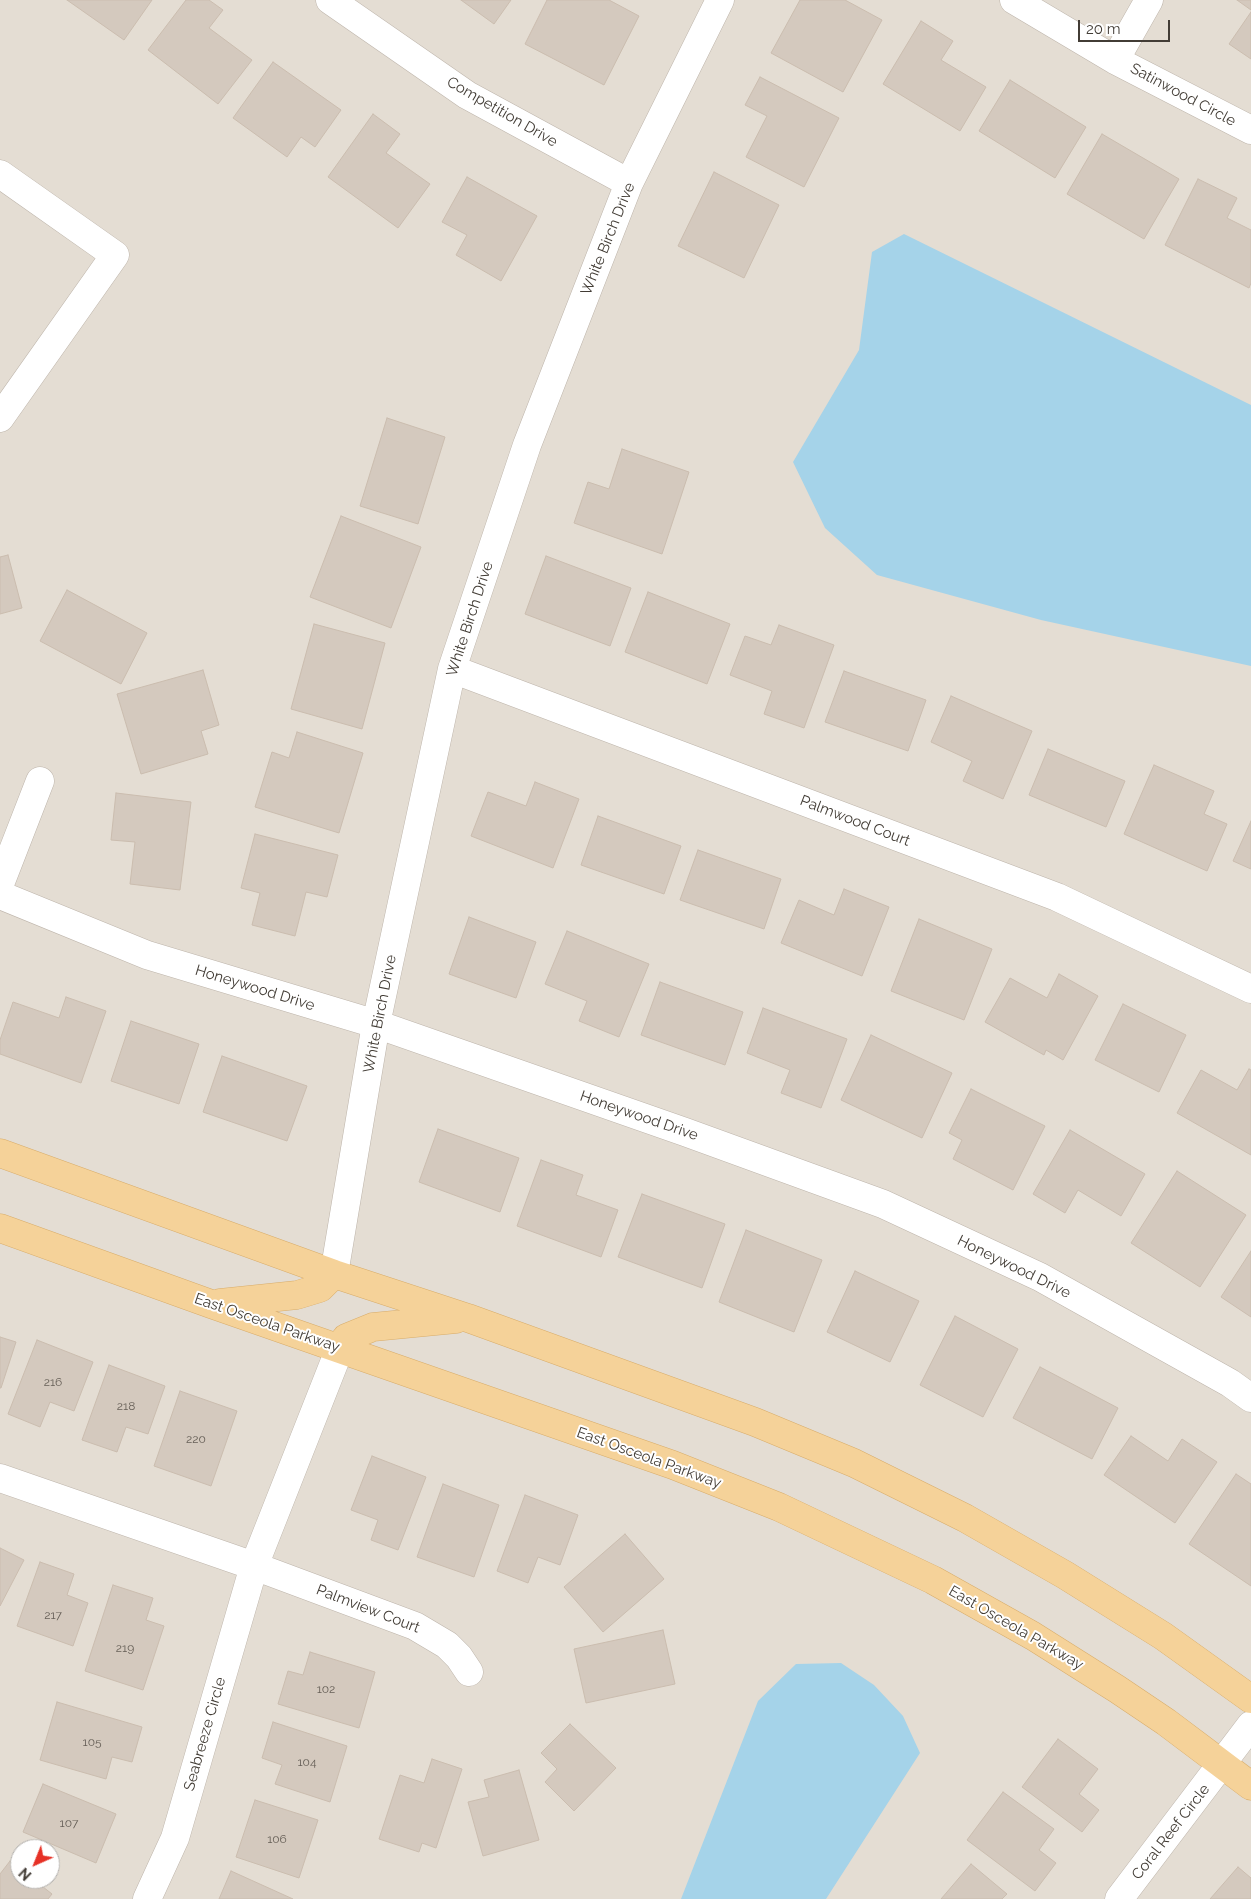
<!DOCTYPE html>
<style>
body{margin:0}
#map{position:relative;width:1251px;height:1899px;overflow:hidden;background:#f0ece4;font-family:Raleway,sans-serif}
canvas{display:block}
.north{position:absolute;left:10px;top:1839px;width:50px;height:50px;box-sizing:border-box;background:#fff;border:1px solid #b3b1ae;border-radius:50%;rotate:224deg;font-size:14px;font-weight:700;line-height:20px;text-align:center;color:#423c35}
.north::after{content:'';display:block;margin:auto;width:18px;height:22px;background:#e63126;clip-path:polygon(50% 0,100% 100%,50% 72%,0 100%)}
.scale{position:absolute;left:1078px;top:20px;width:92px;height:22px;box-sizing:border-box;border:2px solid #423c35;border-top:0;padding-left:6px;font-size:15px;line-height:18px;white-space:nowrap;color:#423c35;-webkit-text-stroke:4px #fff;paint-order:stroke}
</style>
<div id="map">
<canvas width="1251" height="1899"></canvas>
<div class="north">N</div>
<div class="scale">20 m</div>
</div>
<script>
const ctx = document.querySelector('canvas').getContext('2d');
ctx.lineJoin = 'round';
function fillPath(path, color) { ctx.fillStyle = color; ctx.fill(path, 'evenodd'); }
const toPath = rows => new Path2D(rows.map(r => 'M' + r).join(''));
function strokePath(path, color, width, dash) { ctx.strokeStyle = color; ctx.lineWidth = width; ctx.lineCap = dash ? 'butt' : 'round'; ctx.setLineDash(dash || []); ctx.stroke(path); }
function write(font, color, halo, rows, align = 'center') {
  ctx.font = font + ' Raleway,sans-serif'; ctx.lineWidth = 4; ctx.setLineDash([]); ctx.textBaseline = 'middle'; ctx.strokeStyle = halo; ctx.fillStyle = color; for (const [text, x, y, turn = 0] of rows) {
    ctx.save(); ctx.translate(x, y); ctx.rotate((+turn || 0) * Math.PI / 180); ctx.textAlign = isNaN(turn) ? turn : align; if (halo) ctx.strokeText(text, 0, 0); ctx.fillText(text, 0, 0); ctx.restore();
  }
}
fillPath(toPath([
 [0,0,1251,0,1251,1899,0,1899],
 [20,1849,50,1849,50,1879,20,1879]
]), '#e4ddd3');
fillPath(toPath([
 [904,234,1251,405,1251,666,1041,620,877,575,825,528,793,462,859,350,872,252],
 [841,1663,874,1685,903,1716,920,1753,826,1899,681,1899,758,1701,796,1664]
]), '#a5d3e9');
const building = toPath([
 [67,0,152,0,124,40,67,0],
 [186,0,209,0,223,10,209,28,252,60,218,104,148,50,186,0],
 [461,0,511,0,494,24,461,0],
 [547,0,609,0,639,16,604,85,525,44,547,0],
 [800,0,845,0,882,20,843,92,771,53,800,0],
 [1237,0,1251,0,1251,10,1237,0],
 [1251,12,1251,59,1229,44,1251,12],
 [921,21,953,41,941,60,986,87,960,131,883,84,921,21],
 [273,62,341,110,315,147,301,137,287,157,233,118,273,62],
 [760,77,839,118,804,187,746,157,767,116,745,105,760,77],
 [1010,80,1086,127,1055,178,979,131,1010,80],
 [373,114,400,134,386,153,430,184,398,228,328,177,373,114],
 [1102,134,1179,179,1144,239,1067,194,1102,134],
 [714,172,779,205,744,278,678,246,714,172],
 [467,177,537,216,501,281,456,255,467,235,442,222,467,177],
 [1198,179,1237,198,1227,218,1251,230,1251,283,1249,288,1165,245,1198,179],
 [387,418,445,437,418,524,360,506,387,418],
 [622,449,689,472,662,554,574,523,588,482,609,489,622,449],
 [341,516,421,547,391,628,310,597,341,516],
 [8,555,22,608,0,614,0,557,8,555],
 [546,556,631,588,610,646,525,614,546,556],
 [67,590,147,633,121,684,40,641,67,590],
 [648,592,730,624,707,684,625,652,648,592],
 [314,624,385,643,362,729,291,709,314,624],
 [779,625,834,645,804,728,764,714,772,691,730,675,745,636,771,645,779,625],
 [203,670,219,725,201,731,208,754,141,774,117,694,203,670],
 [844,671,926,700,908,751,825,722,844,671],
 [951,696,1032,731,1003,799,963,781,972,761,931,742,951,696],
 [297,732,363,753,339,833,255,807,272,752,289,758,297,732],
 [1048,749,1125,781,1106,827,1029,795,1048,749],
 [1154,765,1214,791,1204,814,1227,824,1207,871,1124,834,1154,765],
 [535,782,579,799,553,868,471,836,488,792,526,806,535,782],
 [116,793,191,802,180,890,130,884,135,842,111,840,116,793],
 [598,816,681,846,664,894,581,865,598,816],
 [1251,821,1251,869,1233,861,1251,821],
 [255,834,338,855,327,897,306,892,295,936,252,925,260,893,241,888,255,834],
 [698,850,781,879,764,929,680,900,698,850],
 [844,889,889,907,862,976,781,943,799,900,834,915,844,889],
 [469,917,536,942,516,998,449,974,469,917],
 [919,919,992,949,964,1020,891,991,919,919],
 [567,931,649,964,619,1037,579,1021,587,1001,545,984,567,931],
 [1059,974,1098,996,1063,1060,1046,1050,1044,1055,985,1022,1010,978,1047,998,1059,974],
 [660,982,743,1012,725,1065,641,1035,660,982],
 [66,997,106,1011,81,1083,0,1054,0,1040,13,1002,59,1018,66,997],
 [1123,1004,1186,1035,1159,1092,1095,1060,1123,1004],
 [763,1008,847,1039,821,1108,781,1093,790,1070,747,1053,763,1008],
 [131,1021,199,1044,179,1104,111,1081,131,1021],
 [871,1035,952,1073,922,1138,841,1100,871,1035],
 [222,1056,307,1086,287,1141,203,1112,222,1056],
 [1249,1069,1251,1070,1251,1155,1177,1113,1201,1070,1237,1090,1249,1069],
 [971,1089,1045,1126,1013,1190,953,1159,962,1140,949,1133,971,1089],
 [438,1129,519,1158,500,1212,419,1182,438,1129],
 [1070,1130,1145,1174,1121,1216,1078,1190,1065,1213,1033,1194,1070,1130],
 [541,1160,583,1175,576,1195,618,1210,601,1257,517,1226,541,1160],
 [1177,1171,1246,1215,1200,1287,1131,1243,1177,1171],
 [642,1194,725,1224,702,1288,618,1257,642,1194],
 [746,1230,822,1260,794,1332,719,1302,746,1230],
 [1251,1251,1251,1317,1221,1297,1251,1251],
 [855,1271,919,1301,890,1362,827,1332,855,1271],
 [955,1316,1018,1349,983,1417,920,1385,955,1316],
 [0,1337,16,1342,1,1388,0,1388,0,1337],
 [37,1340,93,1362,74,1411,50,1402,40,1427,8,1414,37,1340],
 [109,1365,165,1386,148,1434,126,1427,117,1452,82,1440,109,1365],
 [1040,1367,1118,1408,1092,1459,1013,1418,1040,1367],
 [180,1391,237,1411,211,1486,154,1466,180,1391],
 [1131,1436,1168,1461,1182,1439,1217,1462,1175,1523,1104,1475,1131,1436],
 [372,1456,426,1477,398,1550,371,1540,378,1520,351,1510,372,1456],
 [1236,1474,1251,1484,1251,1586,1189,1544,1236,1474],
 [443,1484,499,1505,474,1577,417,1557,443,1484],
 [525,1495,578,1515,560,1565,538,1557,528,1583,497,1571,525,1495],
 [625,1534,664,1579,603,1632,564,1587,625,1534],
 [0,1548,24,1560,0,1606,0,1548],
 [40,1562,74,1574,67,1595,88,1603,73,1646,17,1626,40,1562],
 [113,1585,153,1598,146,1620,164,1626,143,1690,85,1671,113,1585],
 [663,1630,675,1684,586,1703,574,1649,663,1630],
 [310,1652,375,1672,359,1728,278,1704,288,1671,303,1675,310,1652],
 [57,1702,142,1727,132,1762,112,1757,106,1779,40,1760,57,1702],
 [273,1722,347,1746,330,1802,275,1784,282,1765,262,1758,273,1722],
 [570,1724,616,1768,574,1811,545,1782,557,1769,541,1753,570,1724],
 [1058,1739,1098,1769,1079,1794,1099,1810,1082,1832,1022,1787,1058,1739],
 [432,1759,462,1769,436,1848,422,1843,419,1852,379,1839,400,1775,424,1783,432,1759],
 [519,1770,539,1840,483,1856,468,1802,489,1797,484,1780,519,1770],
 [43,1784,116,1814,96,1863,23,1832,43,1784],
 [1003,1792,1054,1829,1039,1850,1056,1863,1035,1891,967,1840,1003,1792],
 [255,1800,318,1820,299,1878,236,1857,255,1800],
 [10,1861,20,1869,20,1879,33,1879,52,1894,48,1899,0,1899,0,1874,10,1861],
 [971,1864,1007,1894,1002,1899,941,1899,971,1864],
 [1238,1867,1251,1878,1251,1899,1210,1899,1238,1867],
 [231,1871,293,1899,219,1899,231,1871]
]);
fillPath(building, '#d4c9be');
strokePath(building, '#cbbdaf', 1);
const minor = toPath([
 [330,0,467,95,629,183],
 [1014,0,1115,60,1251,130],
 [1115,60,1149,0],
 [0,174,115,255,0,418],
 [452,669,1057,897,1251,989],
 [0,884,40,781],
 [0,895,147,955,376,1024,685,1132,883,1204,1040,1277,1230,1383,1251,1398],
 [334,1274,376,1024,452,669,527,445,629,183,720,0],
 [0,1478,254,1566,415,1626,447,1645,459,1657,469,1672],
 [147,1899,175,1838,254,1566,340,1348],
 [1119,1899,1251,1725]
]);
const major = toPath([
 [0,1153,334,1274,468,1318,755,1422,854,1463,965,1518,1065,1575,1163,1636,1251,1699],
 [0,1228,211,1304,673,1465,779,1507,933,1580,1033,1636,1117,1689,1166,1722,1251,1786],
 [220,1303,297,1295,320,1288,334,1274],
 [340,1348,346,1338,373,1327,456,1319]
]);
strokePath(minor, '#beb5ab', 29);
strokePath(major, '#d8ad6b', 29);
strokePath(minor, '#fff', 28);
strokePath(major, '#f5d299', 28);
write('12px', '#665f57', null, [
 ["216",53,1382],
 ["218",126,1406],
 ["220",196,1439],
 ["217",53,1615],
 ["219",125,1648],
 ["102",326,1689],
 ["105",92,1742],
 ["104",307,1762],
 ["107",69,1823],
 ["106",277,1839]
]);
write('15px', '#423c35', '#fff', [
 ["Satinwood Circle",1183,95,28],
 ["Competition Drive",502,112,30],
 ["White Birch Drive",608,239,-68],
 ["White Birch Drive",470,619,-72],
 ["Palmwood Court",855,821,21],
 ["Honeywood Drive",255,988,17],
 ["White Birch Drive",380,1014,-79],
 ["Honeywood Drive",639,1116,19],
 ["Honeywood Drive",1014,1267,26],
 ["East Osceola Parkway",267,1323,19],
 ["East Osceola Parkway",649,1458,20],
 ["Palmview Court",368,1609,21],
 ["East Osceola Parkway",1016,1628,30],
 ["Seabreeze Circle",205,1734,-74],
 ["Coral Reef Circle",1171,1832,-52]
]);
</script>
